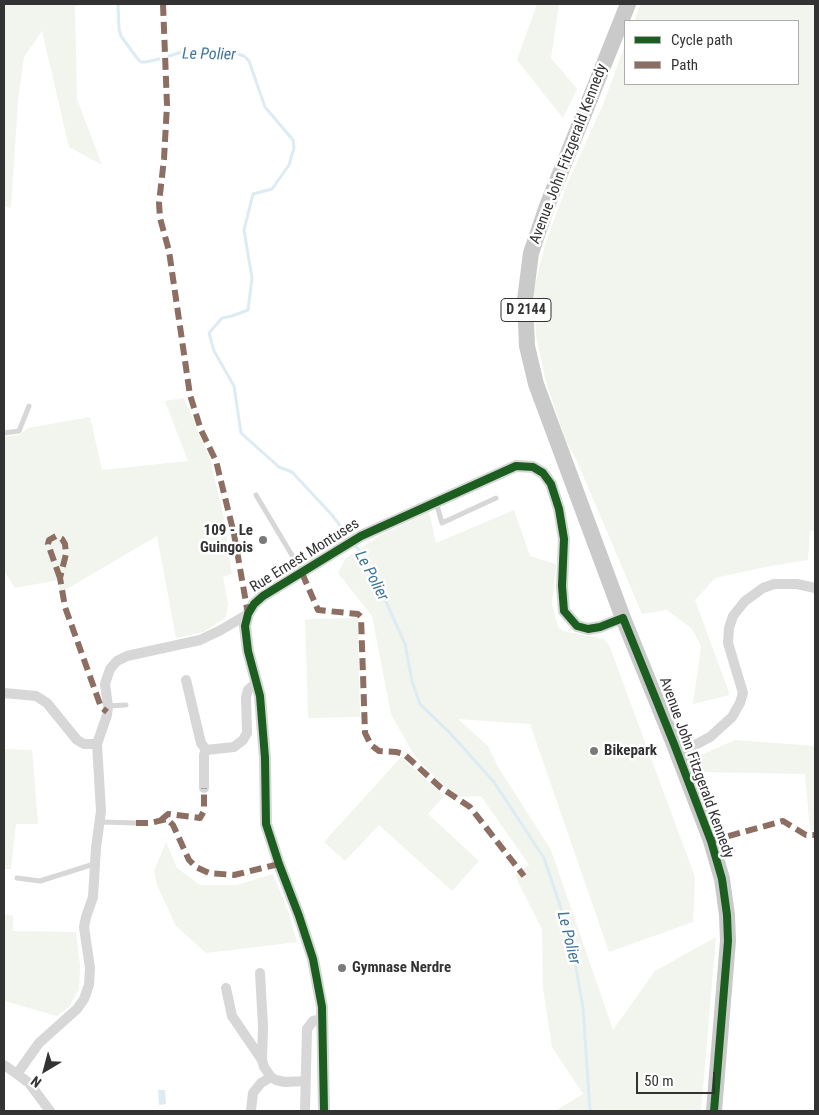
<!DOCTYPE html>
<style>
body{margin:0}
#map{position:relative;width:819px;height:1115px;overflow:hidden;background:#fff;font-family:"Roboto Condensed",sans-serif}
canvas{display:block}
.frame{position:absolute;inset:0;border:5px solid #333;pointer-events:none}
.legend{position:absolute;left:624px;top:20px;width:175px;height:65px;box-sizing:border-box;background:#fff;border:1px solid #adadad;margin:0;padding:6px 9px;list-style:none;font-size:15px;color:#333}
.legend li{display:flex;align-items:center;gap:10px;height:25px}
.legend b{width:25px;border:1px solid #adadad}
.north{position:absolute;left:20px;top:1045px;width:50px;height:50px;-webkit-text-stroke:4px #fff;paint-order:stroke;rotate:217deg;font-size:14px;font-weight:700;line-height:20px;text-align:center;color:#333}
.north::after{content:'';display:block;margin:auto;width:18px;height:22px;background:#333;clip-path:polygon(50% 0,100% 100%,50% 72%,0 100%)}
.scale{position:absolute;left:636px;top:1072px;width:79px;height:22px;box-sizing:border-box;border:2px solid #333;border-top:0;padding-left:6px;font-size:15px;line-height:18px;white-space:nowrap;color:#333;-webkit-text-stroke:4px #fff;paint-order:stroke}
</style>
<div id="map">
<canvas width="819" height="1115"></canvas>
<div class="frame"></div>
<ul class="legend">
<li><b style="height:6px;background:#1b5e20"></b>Cycle path</li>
<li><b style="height:6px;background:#8d6e63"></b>Path</li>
</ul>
<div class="north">N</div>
<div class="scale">50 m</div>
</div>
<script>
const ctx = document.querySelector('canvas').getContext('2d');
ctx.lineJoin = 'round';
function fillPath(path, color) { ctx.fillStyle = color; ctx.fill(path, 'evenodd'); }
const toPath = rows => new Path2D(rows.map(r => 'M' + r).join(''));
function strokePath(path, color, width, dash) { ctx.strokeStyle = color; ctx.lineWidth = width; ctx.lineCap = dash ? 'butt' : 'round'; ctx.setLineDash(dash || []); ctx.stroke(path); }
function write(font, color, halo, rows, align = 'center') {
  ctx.font = font + ' "Roboto Condensed",sans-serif'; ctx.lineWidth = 5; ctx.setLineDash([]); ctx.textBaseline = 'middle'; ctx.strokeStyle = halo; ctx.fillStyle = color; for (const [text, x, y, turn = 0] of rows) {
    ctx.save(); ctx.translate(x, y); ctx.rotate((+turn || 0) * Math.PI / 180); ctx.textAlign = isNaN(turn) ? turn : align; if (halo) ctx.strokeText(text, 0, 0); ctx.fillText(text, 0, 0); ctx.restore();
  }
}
fillPath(toPath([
 [4,4,86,4,75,6,77,99,102,165,69,147,42,31,24,57,18,101,11,208,4,206],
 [537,4,559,4,551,58,577,89,563,118,517,60],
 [641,4,815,4,815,531,810,531,808,560,765,567,715,578,695,600,730,695,693,704,701,646,692,629,667,610,642,614,576,459,566,441,546,382,536,336,534,290,545,245,568,182,602,107,625,45,625,84,798,84,798,21,634,21],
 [184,398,210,459,224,518,232,574,223,577,228,604,226,617,204,632,176,638,157,536,60,593,58,580,15,588,4,571,4,437,19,435,28,428,90,417,102,470,188,461,165,401],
 [514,510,530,556,556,564,552,604,558,627,563,631,604,639,609,645,695,877,693,922,609,952,530,724,458,719,488,746,498,767,551,850,613,1030,655,971,716,937,701,1111,555,1111,583,1094,552,1047,543,988,542,929,515,876,529,865,481,796,460,797,442,785,414,755,391,714,372,616,338,573,346,558,381,535,429,512,436,543],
 [358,618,360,717,308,718,305,619],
 [735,740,815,746,815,831,810,830,805,774,699,772,694,758],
 [4,749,32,750,38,824,16,824,11,869,4,869],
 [401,757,444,796,428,814,479,861,452,891,379,825,345,861,324,842],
 [166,842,177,868,200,885,237,885,273,874,288,911,297,942,206,953,176,926,157,885,154,871],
 [4,914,13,916,13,931,76,932,80,966,79,989,69,1007,57,1016,4,1001]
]), '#f1f5ed');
fillPath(toPath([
 [158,1090,165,1090,166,1104,159,1105]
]), '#ddebf3');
strokePath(toPath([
 [118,4,119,29,121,36,137,58,141,62,146,62,159,59],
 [169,56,182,52,238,54,244,56,249,61,265,107,293,140,294,148,289,165,272,189,253,194,244,230,252,278,248,310,232,316,222,318,209,333,214,351,234,386,241,433,279,467,292,472,332,515,350,539],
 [354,544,363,555,379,586,405,644,412,681,420,704,450,733,494,782,544,858,571,938,583,1008,590,1111]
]), '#ddebf3', 3);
strokePath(toPath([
 [4,433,19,431,29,406],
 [256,495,302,572],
 [436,502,442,523,496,498],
 [108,706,126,705],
 [100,822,136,823],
 [17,878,40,881,94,864]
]), '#d7d7d7', 5);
strokePath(toPath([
 [186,680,201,743,206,750,234,747,243,740,247,733,246,697,248,690,256,683],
 [4,693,36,696,47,703,77,740,84,744,97,744],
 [684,770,687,758,693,746,710,737,732,717,740,703,743,693,728,643,729,628,733,616,745,601,763,588,774,584,797,584,815,588],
 [204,788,204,755,206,750],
 [260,973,263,1026,262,1060,264,1067,271,1077,276,1080,285,1082,305,1081],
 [226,988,232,1016,262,1060],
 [4,1065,17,1074],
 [251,1110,253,1093,261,1083,271,1077],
 [50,1111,29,1083,17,1074,39,1043,77,1009,84,999,89,985,90,968,84,927,86,917,93,897,96,848,101,811,97,744,107,715,108,706,105,684,110,669,117,661,127,656,200,640,221,630,248,614],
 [305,1111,307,1029,313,1021,322,1019]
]), '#d7d7d7', 10);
strokePath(toPath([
 [324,1111,322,1007,313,959,299,916,279,864,266,824,265,758,260,696,248,651,245,626,248,614,254,604,263,596,361,536,516,466,533,467,543,473,551,484,559,509,564,539,562,586,564,611,577,626,588,629,600,627,623,618]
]), '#d7d7d7', 12);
strokePath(toPath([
 [628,4,547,206,531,253,525,300,527,346,536,384,623,618,674,744,711,841,722,879,727,915,728,941,714,1111]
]), '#cacaca', 16);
strokePath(toPath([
 [163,4,167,105,164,159,159,203,160,218,169,251,190,395,201,430,216,461,234,534,248,614],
 [302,573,318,610,358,614,361,617,365,733,371,745,379,751,396,752,404,754,440,787,470,807,524,876],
 [60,578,48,544,49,540,56,536,62,539,65,544,66,554,60,578,65,607,101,707,107,712],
 [161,820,168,814,200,818,204,811,204,788],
 [136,823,150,823,167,819,173,825,189,860,196,867,209,873,234,875,279,864],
 [711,841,783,821,806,835,815,835]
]), '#8d6e63', 6, [12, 6]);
strokePath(toPath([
 [324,1111,322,1007,313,959,299,916,279,864,266,824,265,758,260,696,248,651,245,626,248,614,254,604,263,596,361,536,516,466,533,467,543,473,551,484,559,509,564,539,562,586,564,611,577,626,588,629,600,627,623,618,674,744,711,841,722,879,727,915,728,941,714,1111]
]), '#1b5e20', 8);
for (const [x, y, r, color] of [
 [263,540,5,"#7a7a7a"],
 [594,751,5,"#7a7a7a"],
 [342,968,5,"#7a7a7a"]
]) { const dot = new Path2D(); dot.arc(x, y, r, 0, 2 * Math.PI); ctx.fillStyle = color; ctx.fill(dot); strokePath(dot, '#fff', 2); }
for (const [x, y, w] of [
 [526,310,50]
]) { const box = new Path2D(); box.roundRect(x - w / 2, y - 11.5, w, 23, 4); ctx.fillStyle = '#fff'; ctx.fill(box); strokePath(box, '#333', 1); }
write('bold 14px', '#333', null, [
 ["D 2144",526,310]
]);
write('15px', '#333', '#fff', [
 ["Avenue John Fitzgerald Kennedy",569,154,-69],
 ["Rue Ernest Montuses",305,556,-32],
 ["Avenue John Fitzgerald Kennedy",696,768,70]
]);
write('bold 15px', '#333', '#fff', [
 ["109 - Le",253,531,"right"],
 ["Guingois",253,548,"right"],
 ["Bikepark",604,751],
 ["Gymnase Nerdre",352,968]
], 'left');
write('italic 16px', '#3f7597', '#fff', [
 ["Le Polier",209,55,1],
 ["Le Polier",371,576,62],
 ["Le Polier",568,938,76]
]);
</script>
